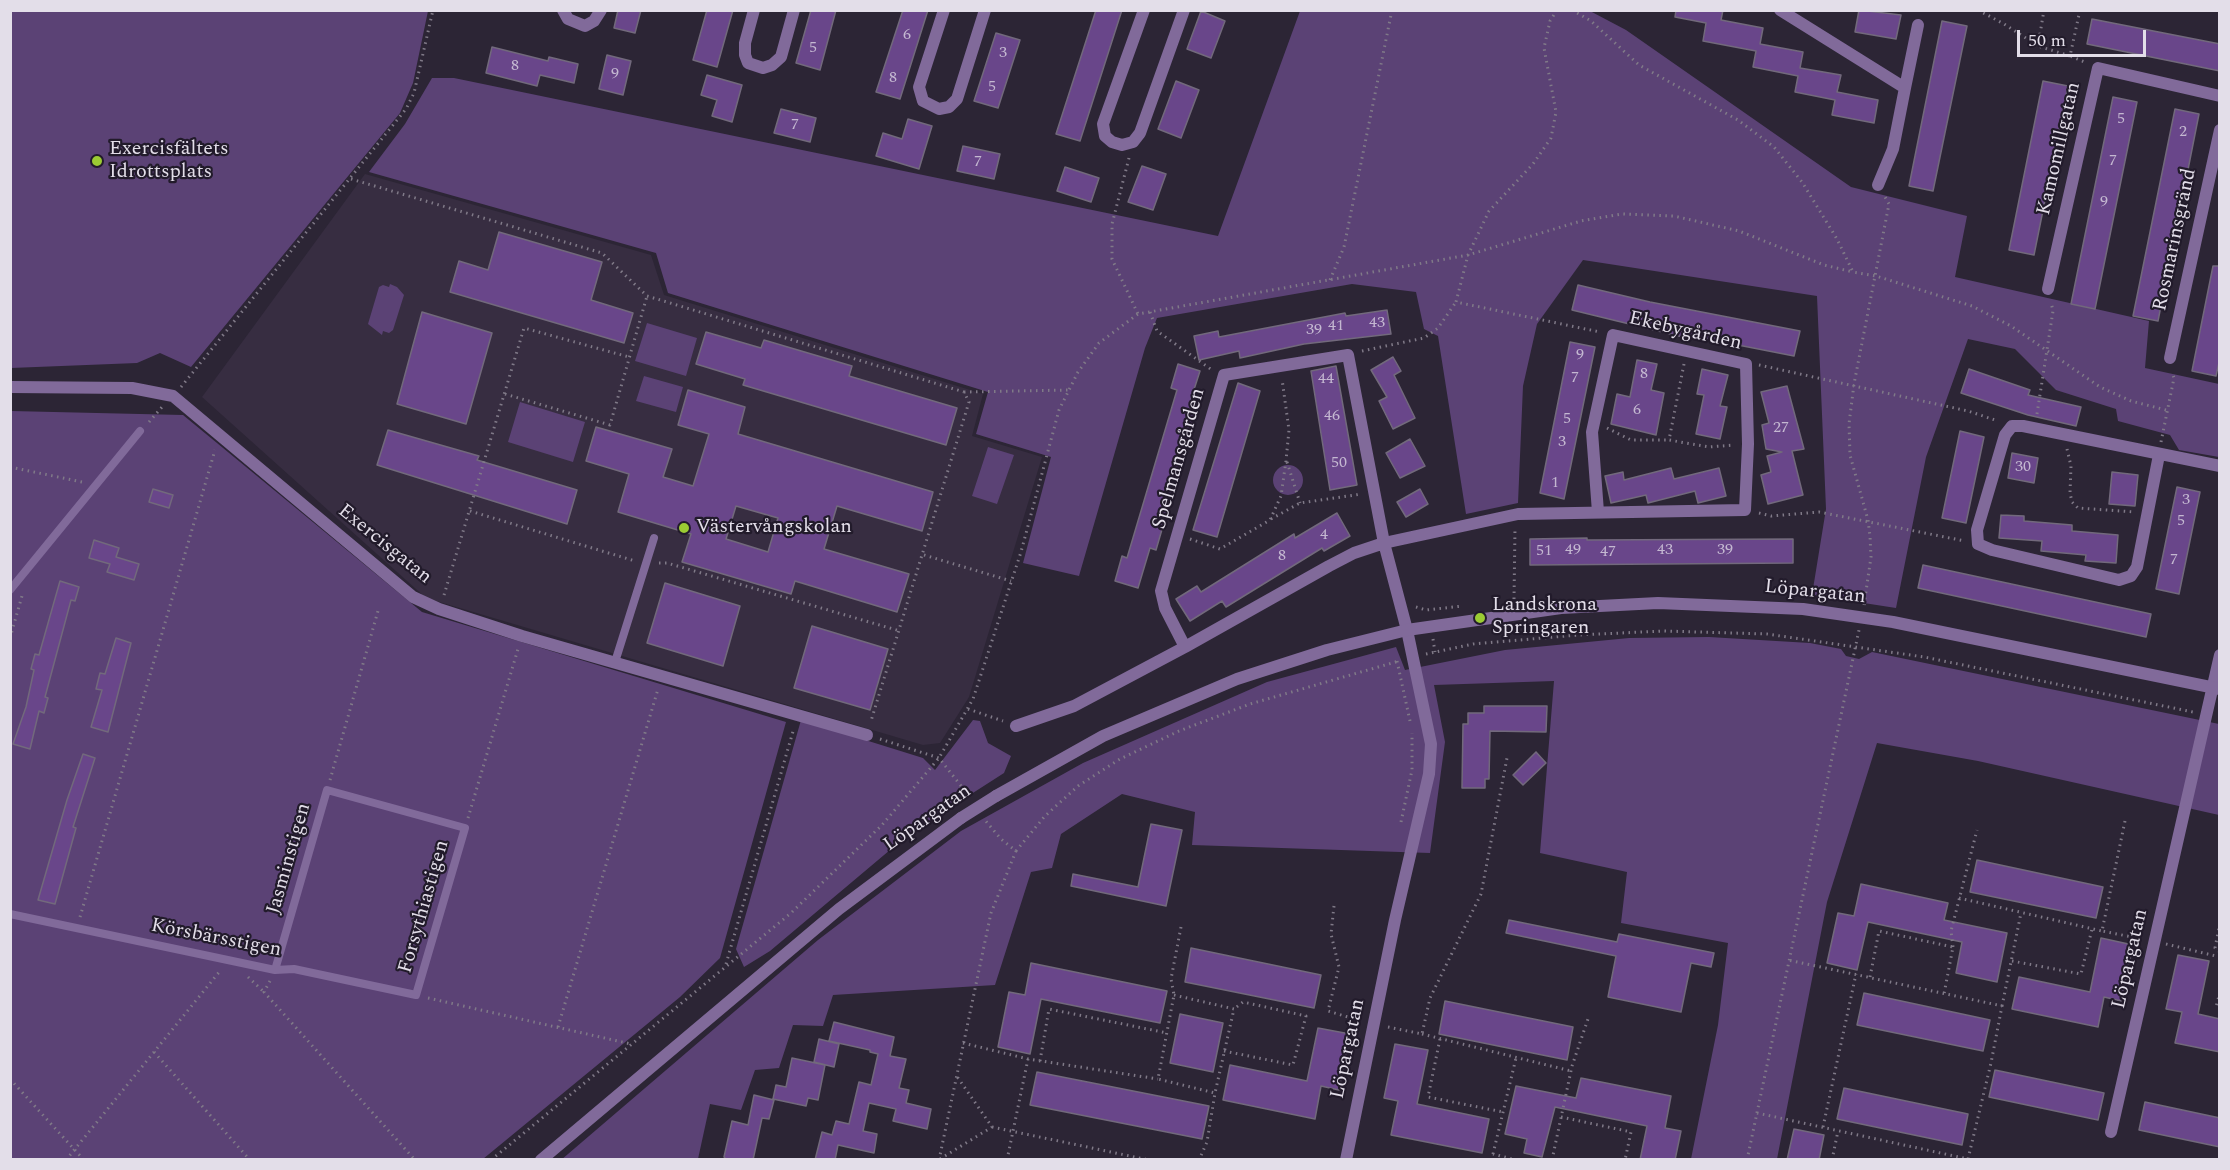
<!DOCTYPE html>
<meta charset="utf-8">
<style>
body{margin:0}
#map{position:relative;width:2230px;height:1170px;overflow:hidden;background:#2c2535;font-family:Spectral,serif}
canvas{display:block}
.frame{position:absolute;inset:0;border:12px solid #e3dee9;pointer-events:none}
.scale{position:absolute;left:2017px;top:30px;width:129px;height:27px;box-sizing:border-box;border:3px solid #e3dee9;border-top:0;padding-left:8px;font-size:18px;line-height:21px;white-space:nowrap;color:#e3dee9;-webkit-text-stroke:4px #221b2b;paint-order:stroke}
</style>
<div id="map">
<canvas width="2230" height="1170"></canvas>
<div class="frame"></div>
<div class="scale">50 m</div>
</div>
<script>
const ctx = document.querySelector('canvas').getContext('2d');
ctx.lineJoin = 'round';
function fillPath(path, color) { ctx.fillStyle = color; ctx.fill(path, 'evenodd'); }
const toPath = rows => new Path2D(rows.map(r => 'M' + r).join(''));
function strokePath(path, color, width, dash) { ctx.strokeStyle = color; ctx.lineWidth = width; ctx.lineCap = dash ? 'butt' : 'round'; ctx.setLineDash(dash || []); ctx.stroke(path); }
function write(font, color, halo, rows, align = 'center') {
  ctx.font = font + ' Spectral,serif'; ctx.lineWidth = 4.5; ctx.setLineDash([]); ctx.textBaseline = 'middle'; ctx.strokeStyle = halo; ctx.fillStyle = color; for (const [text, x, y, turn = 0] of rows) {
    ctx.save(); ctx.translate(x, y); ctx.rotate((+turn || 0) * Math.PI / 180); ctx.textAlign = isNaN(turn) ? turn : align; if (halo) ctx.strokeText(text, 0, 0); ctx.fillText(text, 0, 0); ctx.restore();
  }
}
fillPath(toPath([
 [365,174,651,255,664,295,983,394,972,436,1042,457,969,697,940,743,923,745,426,598,202,397]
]), '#372d41');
fillPath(toPath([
 [11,10,428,10,428,11,413,83,400,113,191,367,160,353,137,363,11,368],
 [1300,11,1590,11,1626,30,1851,187,1967,216,1955,277,2149,321,2145,368,2219,384,2219,457,2179,450,2170,435,2118,421,2116,409,2056,390,2015,349,1968,339,1926,457,1896,608,1812,595,1826,509,1817,296,1583,260,1537,324,1523,386,1518,503,1466,514,1438,336,1424,329,1416,292,1352,284,1157,318,1145,348,1079,576,1023,563,1051,457,976,434,988,392,668,293,656,253,369,172,405,124,432,78,454,78,1218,236],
 [390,284,397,287,404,295,393,330,389,333,383,331,382,335,368,324,379,287,383,285,389,287],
 [647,323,697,338,686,376,635,361],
 [644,376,683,387,676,412,636,401],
 [520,402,585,422,573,462,508,442],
 [11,411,183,415,422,612,786,722,720,958,680,997,483,1159,11,1160],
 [988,447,1014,455,997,504,972,496],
 '1273 480a15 15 0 1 1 30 0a15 15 0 1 1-30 0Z',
 [1709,637,1810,643,1841,649,1846,656,1859,659,1872,652,2219,724,2219,815,1978,761,1877,743,1827,902,1777,1159,1691,1159,1718,1025,1728,943,1621,923,1627,872,1540,853,1554,681,1434,685,1445,742,1430,853,1192,845,1195,812,1122,794,1061,834,1052,868,1031,872,995,985,833,995,823,1026,793,1025,779,1068,755,1070,741,1110,710,1104,698,1159,561,1160,818,940,961,831,1083,763,1267,682,1396,647,1405,670,1505,650,1629,638],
 [801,720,923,758,935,770,973,720,980,721,988,743,1011,756,1004,773,909,834,770,951,744,967,736,949]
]), '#5b4275');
const building = toPath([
 [618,10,641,10,635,33,614,28,618,10],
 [707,10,733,10,717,67,693,60,707,10],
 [811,10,836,10,820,70,796,63,811,10],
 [903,10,928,10,900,99,876,92,903,10],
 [1096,10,1122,10,1080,141,1056,134,1096,10],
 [1676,10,1723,10,1721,20,1763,28,1760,44,1803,52,1800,68,1841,75,1837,92,1878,100,1874,123,1832,115,1835,100,1795,92,1798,76,1753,67,1756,51,1703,41,1706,23,1675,17,1676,10],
 [1859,10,1901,15,1896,39,1855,32,1859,10],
 [1201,11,1225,21,1211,58,1187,49,1201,11],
 [2092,19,2220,44,2220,71,2087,44,2092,19],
 [1942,21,1967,26,1933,191,1909,186,1942,21],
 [996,33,1020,40,998,108,974,101,996,33],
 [492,47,548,61,549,57,578,64,574,83,540,75,537,86,486,73,492,47],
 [607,55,631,61,623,95,599,89,607,55],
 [707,75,742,85,732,122,712,116,717,100,701,95,707,75],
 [1176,81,1199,90,1181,138,1158,129,1176,81],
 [2043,81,2068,86,2034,255,2009,250,2043,81],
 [2113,97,2137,102,2095,309,2071,304,2113,97],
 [781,109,816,118,810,142,774,133,781,109],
 [2175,109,2199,114,2158,321,2133,316,2175,109],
 [908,119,932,126,919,169,876,156,883,133,902,139,908,119],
 [963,146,1000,154,994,179,957,171,963,146],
 [1142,166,1166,174,1153,210,1128,202,1142,166],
 [1065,167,1099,178,1091,202,1057,191,1065,167],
 [499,232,602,262,591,300,633,313,624,343,450,292,459,261,488,270,499,232],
 [2213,266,2220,266,2220,358,2216,376,2192,371,2213,266],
 [1578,285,1650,302,1800,331,1794,356,1692,336,1691,339,1572,310,1578,285],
 [1387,310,1391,334,1304,344,1240,358,1239,351,1199,360,1194,336,1218,331,1219,337,1345,313,1346,316,1387,310],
 [422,312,492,333,466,424,397,404,422,312],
 [706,332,761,348,764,340,852,366,849,376,957,408,946,445,743,385,745,379,696,364,706,332],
 [1570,342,1595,347,1564,499,1540,493,1570,342],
 [1393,357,1401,371,1394,375,1415,418,1393,429,1379,401,1387,397,1371,370,1393,357],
 [1637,360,1657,364,1651,390,1664,393,1656,435,1611,424,1617,394,1630,397,1637,360],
 [1178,364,1200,371,1191,399,1199,402,1156,550,1150,548,1138,588,1115,581,1122,556,1127,558,1177,390,1171,388,1178,364],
 [1336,366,1357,485,1330,490,1311,371,1336,366],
 [1702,369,1728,375,1720,406,1727,407,1720,439,1696,434,1704,395,1697,394,1702,369],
 [1969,369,2030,390,2028,395,2081,407,2076,426,2028,415,1961,393,1969,369],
 [1238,383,1260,391,1217,537,1193,530,1238,383],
 [1787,386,1804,449,1792,451,1803,495,1768,504,1761,475,1771,472,1767,456,1782,452,1766,449,1762,425,1769,423,1761,392,1787,386],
 [688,390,745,407,738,434,933,492,922,531,837,506,824,549,909,574,897,612,795,581,791,594,682,562,691,534,618,512,629,474,586,461,596,427,672,449,663,477,693,486,709,434,678,425,688,390],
 [736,506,778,518,768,552,726,539,736,506],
 [388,430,479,456,477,460,577,490,567,524,377,465,388,430],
 [1960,431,1984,437,1966,523,1942,518,1960,431],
 [1410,439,1425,466,1400,478,1386,453,1410,439],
 [2012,453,2038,458,2034,483,2008,478,2012,453],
 [1671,468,1674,479,1719,468,1726,496,1698,503,1695,491,1648,503,1646,495,1611,503,1605,476,1623,472,1624,480,1671,468],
 [2112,472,2138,475,2135,506,2109,504,2112,472],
 [2177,487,2200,492,2179,594,2156,589,2177,487],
 [153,489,173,495,169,508,149,502,153,489],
 [1420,489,1428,504,1406,517,1397,502,1420,489],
 [1337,513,1350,536,1324,551,1322,548,1226,607,1222,601,1190,621,1176,599,1197,586,1201,592,1294,534,1295,538,1337,513],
 [2001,515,2024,516,2024,521,2072,525,2072,531,2118,535,2116,563,2085,561,2086,555,2041,551,2042,541,1999,538,2001,515],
 [1587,538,1587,540,1793,539,1793,563,1530,565,1530,539,1587,538],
 [94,540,119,548,116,557,139,564,134,580,107,572,110,564,89,558,94,540],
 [1923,565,2151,614,2146,637,1918,588,1923,565],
 [60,581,79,587,75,601,71,600,45,697,48,698,44,713,39,711,30,749,13,744,26,707,34,670,31,669,35,654,39,655,60,581],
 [665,583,740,606,723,666,647,643,665,583],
 [812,626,888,649,870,710,794,688,812,626],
 [116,638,131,643,108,732,91,727,102,690,96,689,100,673,105,674,116,638],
 [1484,706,1547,706,1546,732,1490,731,1489,779,1485,779,1485,788,1462,788,1463,724,1468,724,1468,713,1484,713,1484,706],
 [1536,752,1546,763,1523,785,1513,775,1536,752],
 [83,754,95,758,73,827,76,828,55,904,38,900,67,800,83,754],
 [1151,824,1182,830,1166,906,1071,886,1073,874,1138,887,1151,824],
 [1977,860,2103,887,2096,918,1970,892,1977,860],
 [1861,884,1948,903,1944,920,2007,933,1997,982,1956,973,1962,942,1868,922,1857,970,1827,963,1838,913,1854,916,1861,884],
 [1509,920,1617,942,1619,934,1714,953,1711,967,1691,963,1681,1012,1608,997,1616,956,1506,933,1509,920],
 [2101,938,2133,945,2121,1001,2104,997,2098,1027,2012,1009,2019,977,2090,992,2101,938],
 [1191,948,1321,975,1314,1008,1185,982,1191,948],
 [2178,955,2209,961,2198,1014,2220,1019,2220,1052,2175,1043,2182,1012,2166,1009,2178,955],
 [1031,963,1167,991,1160,1023,1041,999,1030,1054,998,1047,1009,992,1025,995,1031,963],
 [1864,993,1990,1020,1983,1051,1857,1025,1864,993],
 [1445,1001,1573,1027,1567,1060,1439,1034,1445,1001],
 [1180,1014,1223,1023,1213,1072,1170,1063,1180,1014],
 [834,1022,894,1037,890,1056,906,1059,899,1088,909,1090,906,1103,931,1109,927,1129,893,1121,896,1109,869,1103,863,1131,877,1134,874,1153,838,1145,835,1160,815,1160,822,1132,832,1135,836,1121,849,1124,859,1082,871,1085,878,1054,870,1052,870,1050,829,1041,834,1022],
 [1318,1028,1350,1034,1339,1090,1321,1086,1315,1119,1223,1100,1230,1065,1307,1081,1318,1028],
 [819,1039,839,1044,834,1067,814,1062,819,1039],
 [1395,1044,1428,1050,1417,1104,1489,1119,1482,1153,1391,1135,1398,1101,1384,1098,1395,1044],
 [792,1058,825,1065,818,1100,808,1098,806,1106,773,1099,776,1085,786,1087,792,1058],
 [1995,1070,2104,1093,2098,1120,1989,1097,1995,1070],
 [1037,1072,1209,1106,1202,1139,1030,1105,1037,1072],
 [1581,1078,1671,1096,1665,1128,1681,1131,1675,1160,1640,1160,1647,1126,1555,1107,1542,1157,1524,1153,1527,1139,1505,1134,1516,1086,1576,1098,1581,1078],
 [1844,1088,1968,1114,1962,1145,1837,1119,1844,1088],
 [754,1095,774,1100,769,1119,762,1118,753,1160,727,1160,724,1157,732,1121,748,1125,754,1095],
 [2145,1102,2220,1118,2220,1147,2139,1130,2145,1102],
 [1794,1129,1824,1135,1819,1160,1787,1160,1794,1129]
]);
fillPath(building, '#69468a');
strokePath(building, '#72697c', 1.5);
strokePath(toPath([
 [1557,10,1550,21,1544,48,1556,112,1551,138,1533,164,1489,211,1468,255,1456,302,1600,332],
 [1572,10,1591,21,1639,65,1738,120,1774,147,1802,182,1837,239,1853,272,1876,276,1972,306,2011,326,2100,387,2131,401,2166,410],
 [1978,10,2004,24,2038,46,2070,56],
 [2080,10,2070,56,2087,63],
 [2038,46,2044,10],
 [1129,158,1112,224,1112,259,1138,314],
 [351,179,602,253,647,296,964,392,969,402,871,721],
 [1330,280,1344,247,1392,10],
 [1150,312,1157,331,1212,370],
 [1362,351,1424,338,1438,328,1456,302],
 [1684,364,1669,440,1709,447,1734,445],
 [1759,365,1968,411,1998,421],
 [181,387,406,109,414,93,433,10],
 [964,392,1069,390],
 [505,394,610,425,647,296],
 [2037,414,2053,311,2051,302],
 [149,422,162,407],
 [1607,428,1631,440,1669,440],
 [2161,442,2174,378,2172,372],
 [2067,449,2071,466,2070,493,2072,502,2078,508,2135,512],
 [1287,462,1300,503],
 [10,467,82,482],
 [470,511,635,561],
 [1759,513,1771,516,1819,512,1965,541],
 [1271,519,1300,503,1362,494],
 [1190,539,1220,549,1270,520,1281,496,1286,461,1289,430,1282,379],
 [924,555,1011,581],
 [659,563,667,563,900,631],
 [444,595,524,328,629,357],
 [1514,599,1515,529],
 [1864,605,1871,557,1870,536,1868,520,1850,455,1849,424,1854,384,1889,204,1885,197],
 [1416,607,1426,610,1463,606],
 [10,638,22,596],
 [1433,639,1435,652],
 [1426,654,1473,644,1578,635,1664,631,1767,634,1924,657,2193,712],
 [1397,661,1410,721],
 [968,709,1003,721],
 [880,739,939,758,969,796],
 [330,780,378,611],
 [468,818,518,649],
 [2125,821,2102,931,2142,939],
 [1401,822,1412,770,1412,733],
 [1016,851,1045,816,1078,786,1120,759,1179,731,1250,704,1399,661],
 [1959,898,2102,931],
 [1334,906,1331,934,1339,967,1328,1011,1361,1021],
 [80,917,215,450],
 [2220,923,2215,948,2220,952],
 [1181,927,1171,979,1174,995,1158,1079,1215,1093,1207,1142,1199,1160],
 [2166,944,2220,957],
 [1953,947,1951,931,1977,830],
 [2012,961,2081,974,2092,929],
 [726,964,794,728],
 [248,977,264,992],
 [1870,977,1879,931,1953,947,1944,994],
 [270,981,264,992,415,1160],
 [2220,992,2216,1007,2220,1007],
 [1174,995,1234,1009,1215,1093],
 [428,998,631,1044],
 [2002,1006,2021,913],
 [558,1027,658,689],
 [1388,1027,1422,1034,1430,998,1481,894,1507,758],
 [1422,1034,1571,1071],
 [1440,1039,1428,1097,1503,1112],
 [963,1043,1028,1059,1158,1079],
 [1224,1051,1293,1065,1306,1016,1243,1002,1234,1009],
 [154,1052,250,1160],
 [1040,1061,1049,1009,1167,1033],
 [10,1079,84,1160],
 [1757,1113,1968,1159,1991,1063,2002,1006,1788,960],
 [1561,1117,1631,1132,1625,1160],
 [992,1127,1149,1160],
 [1823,1127,1856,974],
 [1493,1154,1516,1058],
 [940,1159,992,1127,956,1075],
 [66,1160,220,971],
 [491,1160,791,913,882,825,939,758,973,699,1021,552,1059,410,1078,372,1099,343,1138,314,1468,255,1581,221,1622,214,1674,216,1739,231,1824,265,1853,272],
 [939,1160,991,913,1016,851,1001,839,984,819],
 [1007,1160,1028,1059],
 [1491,1160,1493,1154,1516,1160],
 [1552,1160,1572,1066,1589,1016],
 [1747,1160,1859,630],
 [1832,1160,1838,1131]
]), '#807a88', 3, [1.5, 4.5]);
strokePath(toPath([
 [10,590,140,431],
 [615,662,654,538],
 [10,914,275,970,294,969,416,995,465,828,327,790,275,970]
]), '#816a9a', 8);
strokePath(toPath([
 [563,10,568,19,585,26,594,21,601,10],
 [754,10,745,43,745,55,748,63,763,68,772,65,781,57,794,10],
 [944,10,919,87,923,101,939,109,949,107,957,99,985,10],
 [1144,10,1103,124,1105,136,1112,142,1122,145,1133,142,1140,133,1184,10],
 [1780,10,1905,88,1893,149,1878,185],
 [1905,88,1918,25],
 [2048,289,2098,68,2220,96],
 [2170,358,2220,130],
 [10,387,132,388,173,396,413,597,439,609,522,636,867,735],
 [2159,455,2137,567,2131,576,2119,580,1992,550,1978,544,1977,530,2005,435,2012,426,2023,426,2220,466],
 [1016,726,1074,706,1185,647,1329,566,1354,553,1384,543,1348,355,1224,375,1161,591,1165,608,1185,647],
 [2111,1132,2220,655],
 [1346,1160,1395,920,1429,774,1431,744,1407,630,1384,543,1518,514,1745,510,1748,444,1746,364,1613,335,1592,432,1598,512]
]), '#816a9a', 12);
strokePath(toPath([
 [996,796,1103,736,1237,679,1327,650,1407,630,1561,608,1658,603,1803,609,1893,622,2220,689],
 [541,1160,839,909,961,818]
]), '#816a9a', 12);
strokePath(toPath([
 [961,818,996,796]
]), '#816a9a', 12);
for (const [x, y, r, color] of [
 [97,161,6,"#9bcb33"],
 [684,528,6,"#9bcb33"],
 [1480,618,6,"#9bcb33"]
]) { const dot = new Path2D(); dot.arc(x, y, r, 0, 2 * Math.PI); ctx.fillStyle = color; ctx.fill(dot); strokePath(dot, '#221b2b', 2); }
write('16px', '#c4b8d1', null, [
 ["6",907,36],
 ["5",813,49],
 ["3",1003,54],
 ["8",515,67],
 ["9",615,75],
 ["8",893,79],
 ["5",992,88],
 ["5",2121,120],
 ["7",795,126],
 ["2",2183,133],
 ["7",2113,162],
 ["7",978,163],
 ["9",2104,203],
 ["43",1377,324],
 ["41",1336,327],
 ["39",1314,331],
 ["9",1580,356],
 ["8",1644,375],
 ["7",1575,379],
 ["44",1326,380],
 ["6",1637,411],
 ["46",1332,417],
 ["5",1567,420],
 ["27",1781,429],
 ["3",1562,443],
 ["50",1339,464],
 ["30",2023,468],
 ["1",1555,484],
 ["3",2186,501],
 ["5",2181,522],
 ["4",1324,536],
 ["49",1573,551],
 ["43",1665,551],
 ["39",1725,551],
 ["51",1544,552],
 ["47",1608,553],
 ["8",1282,557],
 ["7",2174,561]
]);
write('20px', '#e3dee9', '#221b2b', [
 ["Kamomillgatan",2060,149,-77],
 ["Rosmarinsgränd",2176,240,-78],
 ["Ekebygården",1685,332,13],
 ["Spelmansgården",1180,459,-74],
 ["Exercisgatan",384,545,39],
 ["Löpargatan",1815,593,6],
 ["Löpargatan",928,819,-35],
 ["Jasminstigen",290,859,-74],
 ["Forsythiastigen",425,907,-74],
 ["Körsbärsstigen",216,939,11],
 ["Löpargatan",2131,959,-77],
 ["Löpargatan",1349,1049,-78]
]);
write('20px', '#e3dee9', '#221b2b', [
 ["Exercisfältets",109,150],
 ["Idrottsplats",109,173],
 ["Västervångskolan",696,528],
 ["Landskrona",1492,606],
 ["Springaren",1492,629]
], 'left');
</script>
